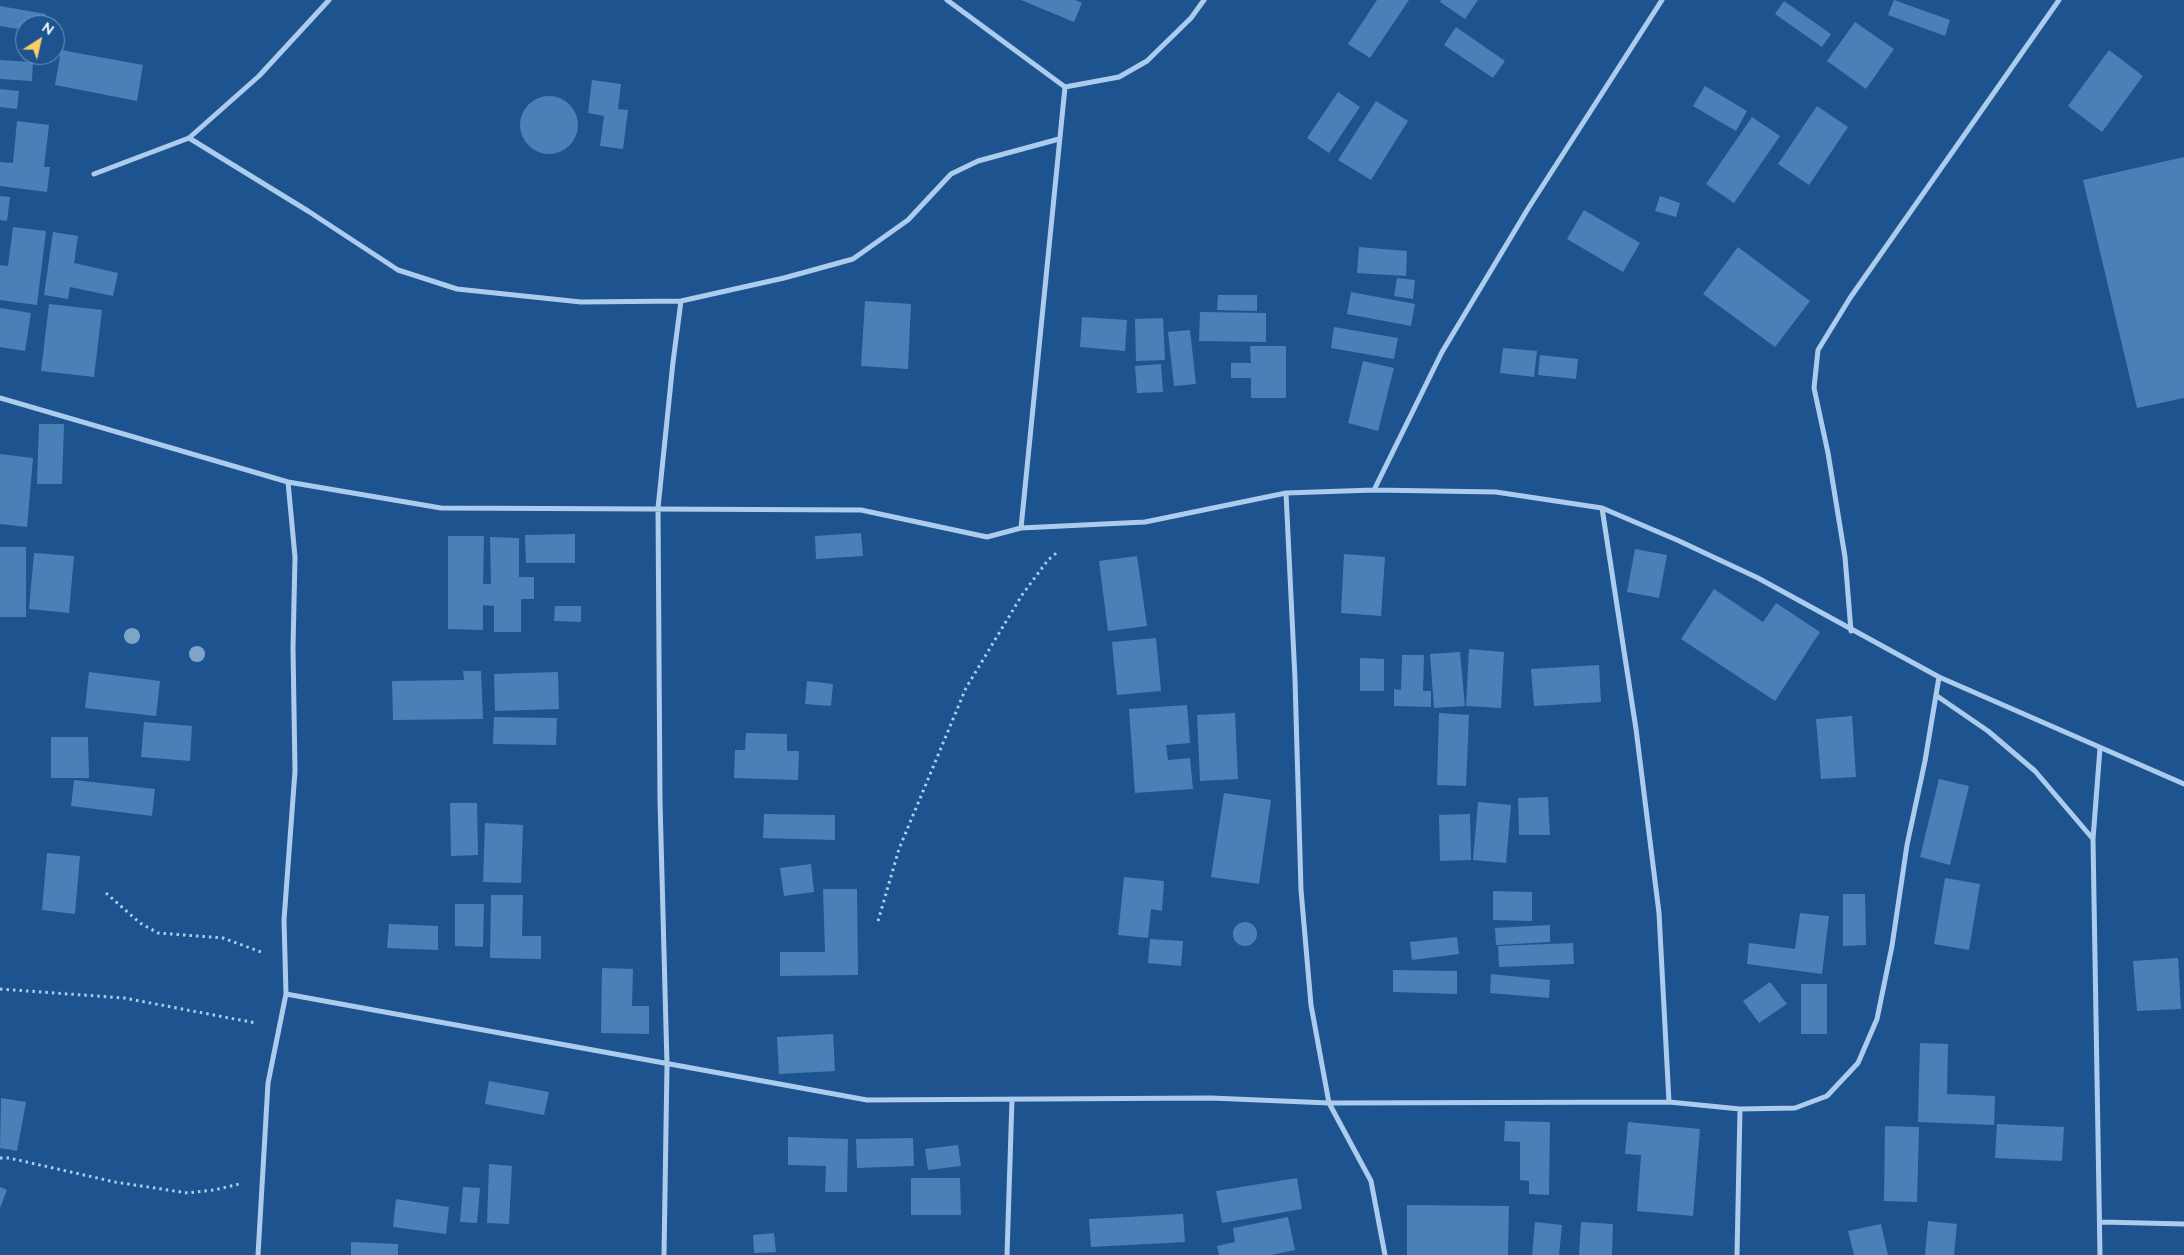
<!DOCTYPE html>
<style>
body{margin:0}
#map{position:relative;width:2184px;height:1255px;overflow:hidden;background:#1d538f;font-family:Mulish,sans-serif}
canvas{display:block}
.north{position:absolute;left:15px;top:15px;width:50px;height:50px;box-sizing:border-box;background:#1d538f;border:1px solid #7798bc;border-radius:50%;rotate:35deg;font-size:14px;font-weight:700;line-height:20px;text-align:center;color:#fff}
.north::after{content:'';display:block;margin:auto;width:18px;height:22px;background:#fdcc6a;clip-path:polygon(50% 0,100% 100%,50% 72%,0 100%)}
</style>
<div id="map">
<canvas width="2184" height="1255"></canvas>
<div class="north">N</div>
</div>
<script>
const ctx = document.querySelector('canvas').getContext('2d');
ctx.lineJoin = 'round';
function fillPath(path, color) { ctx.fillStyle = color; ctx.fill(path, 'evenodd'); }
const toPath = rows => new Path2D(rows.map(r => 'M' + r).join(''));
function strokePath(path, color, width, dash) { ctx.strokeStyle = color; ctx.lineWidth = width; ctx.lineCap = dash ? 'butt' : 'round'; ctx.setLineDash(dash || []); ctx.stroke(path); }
fillPath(toPath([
 [1021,0,1075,0,1082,3,1074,22],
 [1377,0,1409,0,1370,58,1348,44],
 [1441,0,1478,0,1465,19,1440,2],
 [1894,0,1950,20,1945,36,1888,15],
 [1784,1,1831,34,1822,47,1775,14],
 [0,6,46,14,44,25,25,25,25,30,0,26],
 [1855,22,1894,49,1866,89,1827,61],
 [1456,27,1505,61,1493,78,1444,45],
 [61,50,143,65,137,101,55,85],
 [2109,50,2143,76,2102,132,2068,106],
 [0,60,33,62,32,81,0,79],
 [592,80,621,84,618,109,628,110,623,149,600,146,604,116,588,113],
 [1705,86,1747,111,1736,131,1693,106],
 [0,89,19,91,17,109,0,107],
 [1338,92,1360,107,1329,153,1307,138],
 '520 125a29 29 0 1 1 58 0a29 29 0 1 1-58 0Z',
 [1376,101,1408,121,1371,180,1338,160],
 [1817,106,1848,127,1809,185,1778,164],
 [1752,117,1780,136,1734,203,1706,184],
 [17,121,49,125,44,167,50,167,47,192,0,186,0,162,13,163],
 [2184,157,2184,398,2137,408,2083,180],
 [0,196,10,197,7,221,0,220],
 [1660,196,1680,203,1676,217,1655,211],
 [1584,210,1640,243,1623,272,1567,239],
 [13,227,46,231,37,305,0,300,0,265,8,266],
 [53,232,78,236,74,263,118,273,113,296,70,287,68,299,44,295],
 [1359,247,1407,251,1406,276,1357,273],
 [1738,247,1810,301,1775,347,1703,294],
 [1397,278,1415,280,1413,299,1394,296],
 [1351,292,1415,304,1411,326,1347,314],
 [1218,295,1257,295,1257,311,1217,310],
 [865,301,911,304,908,369,861,366],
 [49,304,102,310,94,377,41,371],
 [0,308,31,313,25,351,0,347],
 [1200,312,1266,313,1266,342,1199,341],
 [1082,317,1127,320,1125,351,1080,347],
 [1163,318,1165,360,1136,361,1135,319],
 [1334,327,1398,338,1394,359,1331,348],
 [1190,330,1196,384,1174,386,1168,332],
 [1250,346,1286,346,1286,398,1251,398,1251,378,1231,378,1231,363,1251,363],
 [1503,348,1537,351,1534,377,1500,373],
 [1540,355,1578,359,1576,379,1538,375],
 [1363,361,1394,368,1378,431,1348,423],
 [1161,364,1163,392,1137,393,1135,366],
 [39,424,64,424,62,484,37,484],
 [0,454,33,458,27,527,0,524],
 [861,533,863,556,816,559,815,536],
 [575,534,575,563,526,563,525,535],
 [448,536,484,536,483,584,491,584,490,537,519,538,519,577,534,577,534,599,521,599,521,632,494,632,494,606,483,605,483,630,448,629],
 [0,547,26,547,26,617,0,617],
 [1635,549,1667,555,1659,598,1627,592],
 [34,553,74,556,69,613,29,609],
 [1344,554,1385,557,1381,616,1341,613],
 [1137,556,1147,626,1108,631,1099,561],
 [1714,589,1763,622,1776,603,1820,632,1775,701,1681,639],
 [555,606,581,606,581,622,554,621],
 [1156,638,1161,691,1117,695,1112,642],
 [1469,649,1504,652,1501,708,1466,706],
 [1460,652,1465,706,1434,708,1430,654],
 [1402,655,1424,655,1423,691,1431,691,1431,707,1394,706,1394,689,1401,690],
 [1360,658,1384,659,1384,691,1360,691],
 [1599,665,1601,702,1534,706,1531,669],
 [463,671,481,671,483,719,393,720,392,681,464,680],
 [89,672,160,681,156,716,85,708],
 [558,672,559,709,495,711,494,674],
 [807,681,833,684,831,706,805,704],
 [1187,705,1190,743,1166,745,1168,760,1190,758,1193,789,1135,793,1129,709],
 [1235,713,1238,779,1200,781,1197,715],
 [1439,713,1469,715,1466,786,1437,785],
 [1852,716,1856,777,1821,779,1816,719],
 [494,717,557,718,556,745,493,744],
 [144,722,192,726,190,761,141,757],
 [746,733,787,734,787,751,799,751,798,780,734,778,735,750,745,750],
 [51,737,88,737,89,778,51,778],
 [1939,779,1969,786,1950,865,1920,857],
 [74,780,155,789,152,816,71,806],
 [1224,793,1271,800,1259,884,1211,877],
 [1548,797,1550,835,1519,835,1518,798],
 [1478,802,1511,805,1506,863,1473,860],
 [450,803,477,803,478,855,451,856],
 [764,814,835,815,835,840,763,838],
 [1470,814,1471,860,1440,861,1439,815],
 [485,823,523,825,521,883,483,882],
 [47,853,80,856,75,914,42,910],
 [811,864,814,892,784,896,780,868],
 [1124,877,1164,881,1162,911,1151,909,1148,938,1118,935],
 [1945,878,1980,884,1969,950,1934,944],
 [823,889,857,889,858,975,780,976,780,952,825,952],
 [1493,891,1532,892,1532,921,1493,920],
 [1843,894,1865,894,1866,945,1843,946],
 [491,895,523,895,522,936,541,936,541,959,490,958],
 [455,904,484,904,483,947,455,946],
 [1800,913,1829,916,1822,974,1747,964,1749,943,1795,949],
 '1233 934a12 12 0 1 1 24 0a12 12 0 1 1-24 0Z',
 [389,924,438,926,438,950,387,948],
 [1550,925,1550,942,1496,945,1495,928],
 [1457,937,1459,954,1412,960,1410,942],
 [1150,939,1183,941,1181,966,1148,963],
 [1573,943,1574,964,1499,967,1498,946],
 [2178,958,2181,1009,2137,1011,2133,961],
 [602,968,633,969,632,1006,649,1006,649,1034,601,1033],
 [1393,970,1457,971,1457,994,1393,992],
 [1491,974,1550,980,1549,998,1490,993],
 [1770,982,1787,1004,1759,1023,1743,1001],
 [1801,984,1827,984,1827,1034,1801,1034],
 [833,1034,835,1071,779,1074,777,1037],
 [1920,1043,1948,1044,1947,1094,1995,1096,1994,1125,1918,1122],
 [489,1081,549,1092,544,1115,485,1104],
 [1,1098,26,1102,17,1151,0,1148],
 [1505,1121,1550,1122,1549,1195,1529,1194,1529,1181,1520,1180,1520,1142,1504,1141],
 [1628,1122,1700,1129,1693,1216,1637,1211,1641,1155,1625,1154],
 [1997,1124,2064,1127,2062,1161,1995,1158],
 [1885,1126,1919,1127,1917,1202,1884,1201],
 [788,1137,848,1139,847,1192,825,1192,826,1166,788,1165],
 [913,1138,914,1166,857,1168,856,1139],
 [958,1145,961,1166,928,1170,925,1149],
 [489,1164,512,1166,509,1224,487,1223],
 [911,1178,960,1178,961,1215,911,1215],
 [1297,1178,1302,1209,1222,1223,1216,1191],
 [0,1187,7,1190,0,1208],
 [463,1187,480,1188,477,1223,460,1222],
 [396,1199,449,1207,446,1234,393,1227],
 [1407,1205,1509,1206,1508,1255,1407,1255],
 [1183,1214,1185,1242,1091,1247,1089,1219],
 [1288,1217,1295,1250,1271,1255,1219,1255,1217,1246,1235,1242,1233,1228],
 [1928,1221,1957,1224,1954,1255,1925,1255],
 [1535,1222,1562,1225,1559,1255,1532,1255],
 [1581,1222,1613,1224,1612,1255,1579,1255],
 [1881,1224,1888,1255,1854,1255,1848,1231],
 [774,1233,776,1252,754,1253,753,1235],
 [351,1242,398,1244,398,1255,351,1255]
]), '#4a80b8');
strokePath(toPath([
 [106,893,140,923,158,933,223,938,261,952],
 [878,921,899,849,966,688,1022,595,1048,560,1059,551],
 [0,989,124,998,256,1023],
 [0,1158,9,1158,115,1182,188,1193,214,1190,239,1184]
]), '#accced', 3, [2.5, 4]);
strokePath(toPath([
 [947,0,1065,87,1119,77,1147,61,1191,18,1204,0],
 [189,138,308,211,398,270,457,289,581,302,681,301,784,278,853,259,908,220,951,174,978,161,1059,139],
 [94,174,189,138,259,76,329,0],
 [0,398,288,482,441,508,861,510,987,537,1021,528,1145,522,1286,493,1374,490,1496,492,1602,508,1677,540,1758,578,1939,677,2184,784],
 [1374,490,1442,352,1529,207,1662,0],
 [1286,493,1295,679,1301,890,1311,1005,1329,1103,1371,1181,1385,1255],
 [1602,508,1636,729,1659,913,1669,1102],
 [1021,528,1065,87],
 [1851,631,1845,557,1828,453,1814,388,1818,350,1850,298,2059,0],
 [1937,696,1988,731,2035,771,2093,839],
 [2100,748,2093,839,2100,1255],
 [286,994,867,1100,1211,1098,1329,1103,1669,1102,1740,1109,1795,1108,1827,1096,1858,1063,1877,1019,1892,946,1907,845,1925,761,1939,677],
 [2101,1222,2184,1224],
 [258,1255,268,1083,286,994,284,920,295,771,293,648,295,557,288,482],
 [664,1255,667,1065,660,801,658,508,673,362,681,301],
 [1007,1255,1012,1099],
 [1737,1255,1740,1109]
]), '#accced', 5);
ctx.fillStyle = '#80a3ca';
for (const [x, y] of [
 [132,636],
 [197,654]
]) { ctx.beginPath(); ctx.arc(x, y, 8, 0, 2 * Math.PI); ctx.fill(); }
</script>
